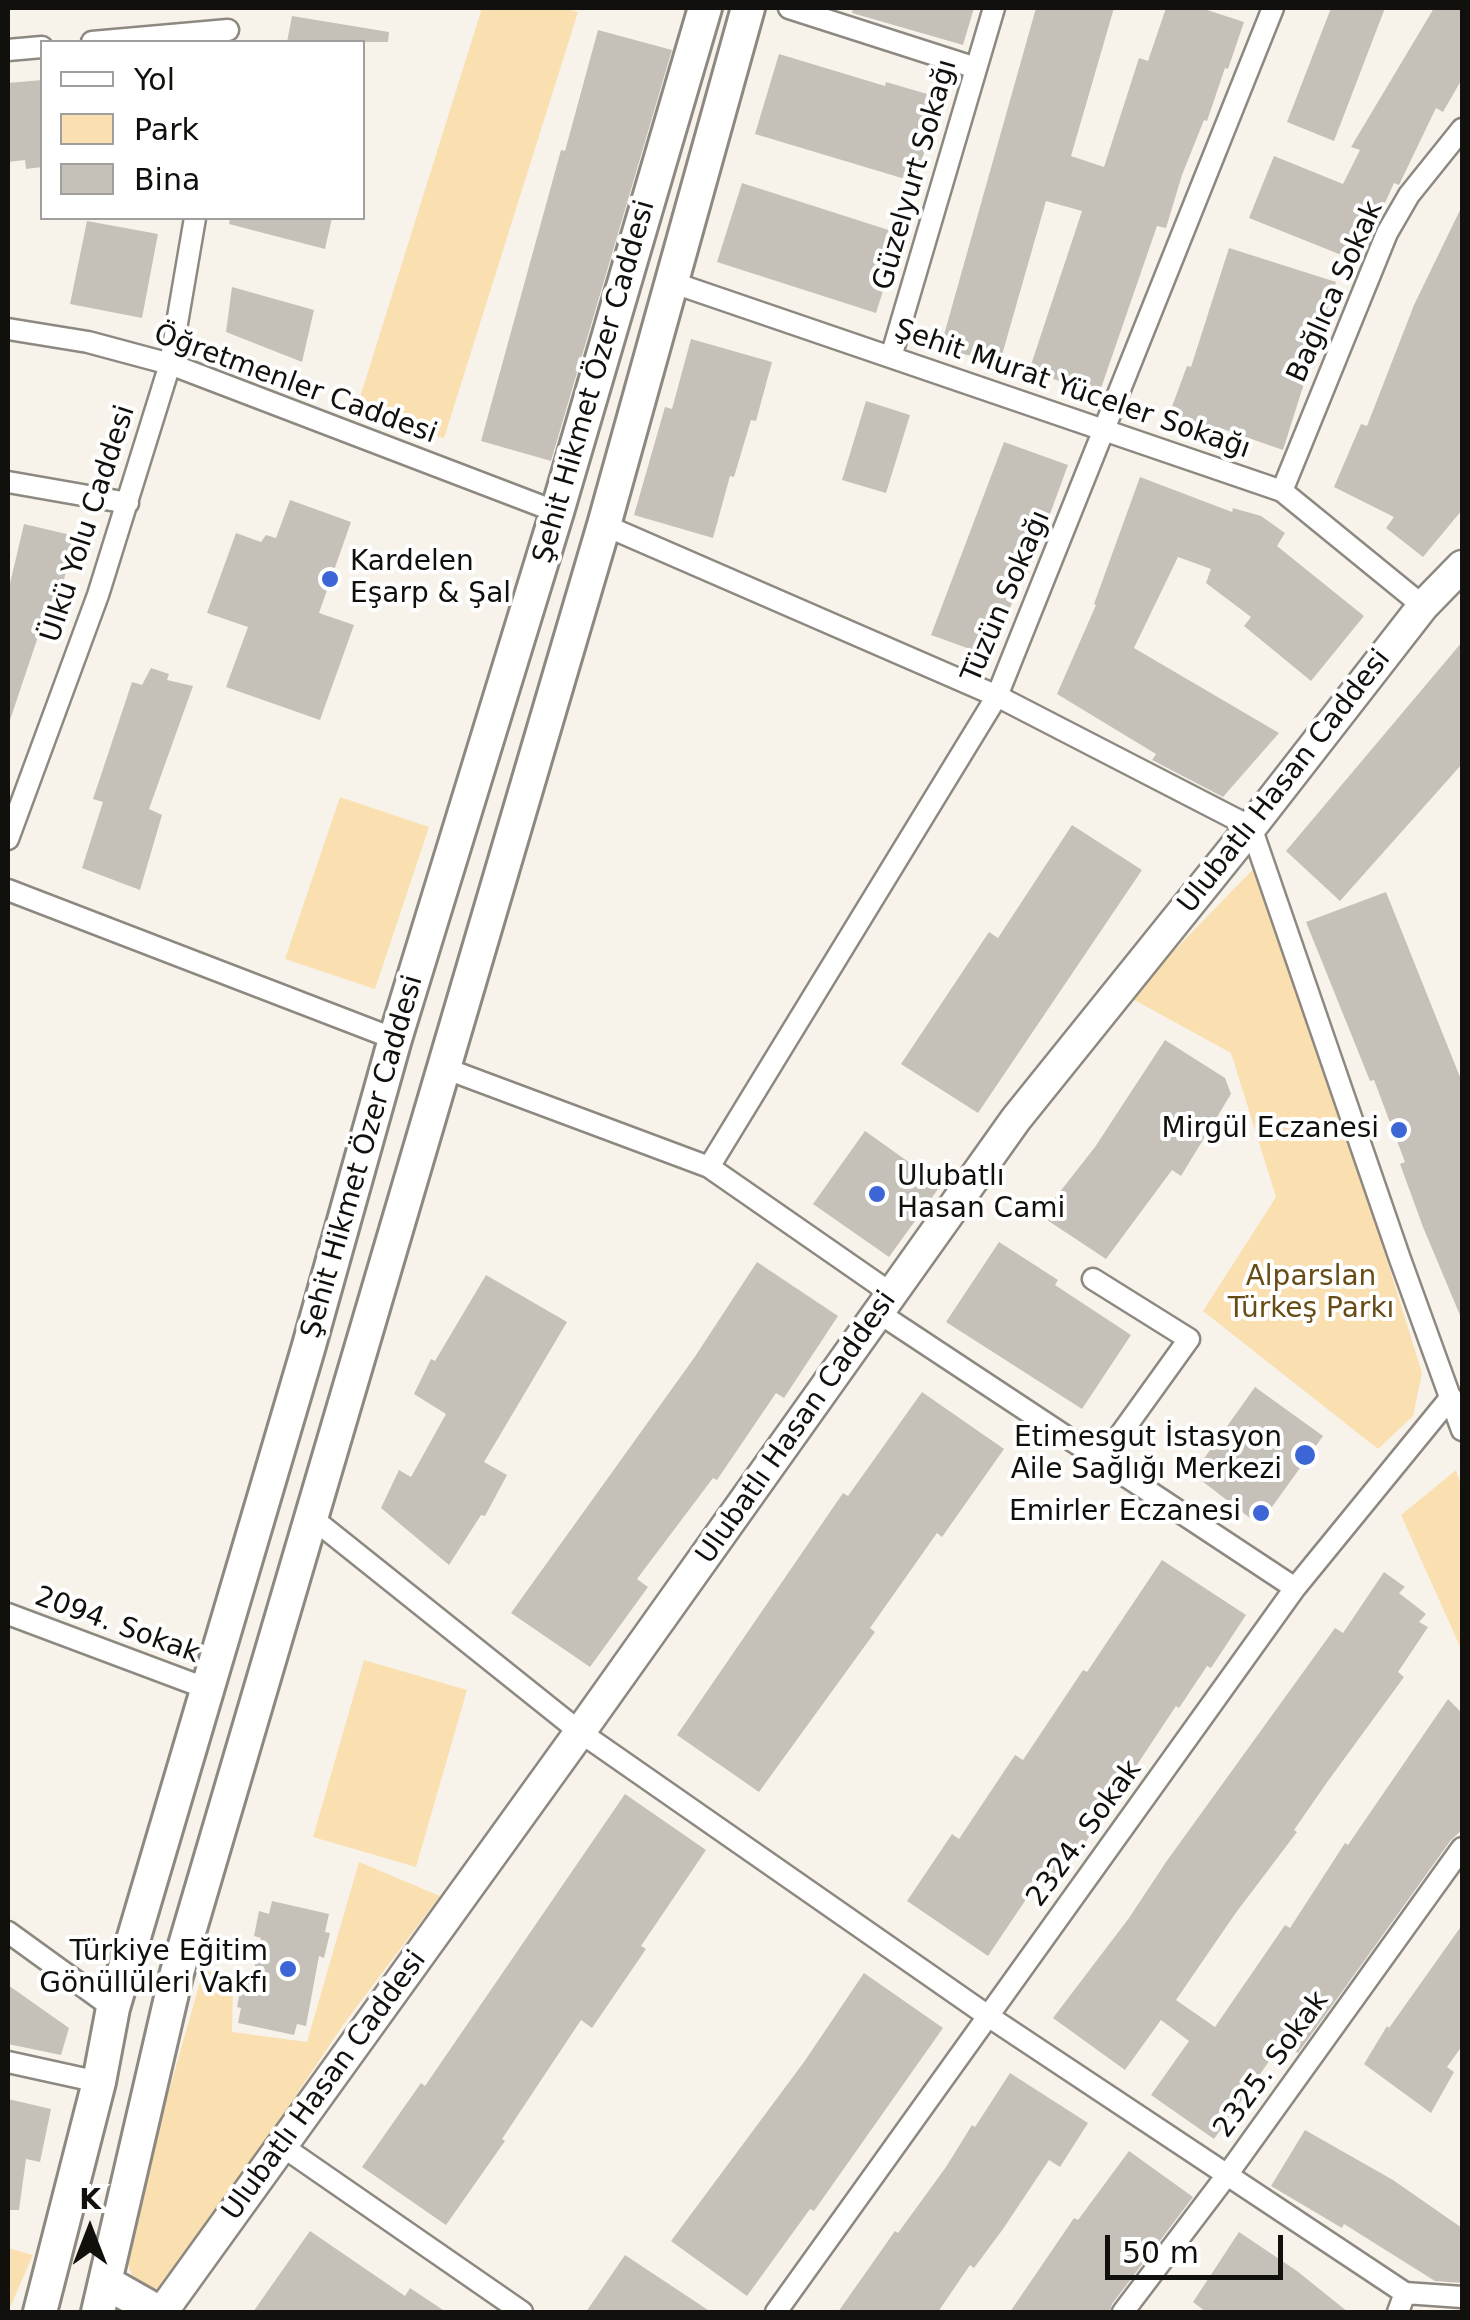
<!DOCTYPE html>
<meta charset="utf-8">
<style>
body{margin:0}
#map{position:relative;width:1470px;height:2320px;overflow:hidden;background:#f8f3ea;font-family:"DejaVu Sans",sans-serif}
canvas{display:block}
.frame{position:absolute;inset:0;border:10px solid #12100d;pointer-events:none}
.legend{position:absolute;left:40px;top:40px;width:325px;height:180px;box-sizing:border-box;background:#fff;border:2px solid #a09f9e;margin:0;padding:12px 18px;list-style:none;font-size:30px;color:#12100d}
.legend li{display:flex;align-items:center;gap:20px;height:50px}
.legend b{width:50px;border:2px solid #a09f9e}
.north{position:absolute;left:40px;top:2180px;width:100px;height:100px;-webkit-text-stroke:8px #fff;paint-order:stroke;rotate:0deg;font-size:28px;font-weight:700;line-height:40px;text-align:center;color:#12100d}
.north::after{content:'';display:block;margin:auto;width:35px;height:45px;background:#12100d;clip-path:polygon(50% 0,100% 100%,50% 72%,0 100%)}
.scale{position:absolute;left:1105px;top:2235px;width:178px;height:45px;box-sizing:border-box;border:5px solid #12100d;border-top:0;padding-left:12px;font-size:30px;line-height:35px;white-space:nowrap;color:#12100d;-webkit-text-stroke:8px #fff;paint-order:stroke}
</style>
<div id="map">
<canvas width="1470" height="2320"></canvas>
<div class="frame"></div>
<ul class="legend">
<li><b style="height:12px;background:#fff"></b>Yol</li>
<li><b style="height:28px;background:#fadfb1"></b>Park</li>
<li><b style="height:28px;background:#c6c1b8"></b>Bina</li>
</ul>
<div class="north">K</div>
<div class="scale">50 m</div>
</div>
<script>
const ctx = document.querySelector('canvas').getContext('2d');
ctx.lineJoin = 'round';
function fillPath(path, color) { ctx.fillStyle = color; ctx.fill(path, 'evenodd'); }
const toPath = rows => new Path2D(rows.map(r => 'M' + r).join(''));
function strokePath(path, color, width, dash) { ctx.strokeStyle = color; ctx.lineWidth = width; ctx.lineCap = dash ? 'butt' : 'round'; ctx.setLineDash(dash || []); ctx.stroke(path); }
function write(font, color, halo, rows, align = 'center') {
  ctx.font = font + ' "DejaVu Sans",sans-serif'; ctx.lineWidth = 8; ctx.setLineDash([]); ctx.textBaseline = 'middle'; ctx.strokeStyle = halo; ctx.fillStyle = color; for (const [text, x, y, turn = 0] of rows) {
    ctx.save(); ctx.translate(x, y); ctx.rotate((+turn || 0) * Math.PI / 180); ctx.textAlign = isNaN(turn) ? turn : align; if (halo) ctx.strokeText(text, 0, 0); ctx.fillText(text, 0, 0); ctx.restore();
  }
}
fillPath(toPath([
 [482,8,564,8,578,12,444,438,356,410],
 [340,797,429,827,375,989,285,959],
 [1263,859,1422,1373,1413,1416,1378,1449,1203,1311,1276,1197,1231,1053,1129,997],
 [1456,1470,1462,1488,1462,1651,1401,1515],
 [364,1660,467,1690,416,1867,313,1837],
 [359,1862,440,1896,343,2025,176,2275,161,2289,145,2288,134,2280,128,2265,159,2126,204,1968,233,1987,232,2032,307,2042],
 [8,2248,33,2255,8,2312]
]), '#fadfb1');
fillPath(toPath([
 [853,8,974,8,963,45,852,13],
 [1036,8,1114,8,1071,156,1104,167,1139,58,1148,61,1166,8,1201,8,1244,22,1228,69,1225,68,1207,121,1204,120,1182,175,1166,228,1157,226,1099,394,1029,371,1082,211,1046,201,1000,362,940,349],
 [1331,8,1385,8,1334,141,1287,122],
 [1434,8,1462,8,1462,79,1443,112,1436,108,1399,185,1394,183,1360,258,1345,253,1344,256,1249,218,1274,156,1343,184,1360,150,1351,147],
 [292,16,389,32,388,42,287,42],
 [598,30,672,50,551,461,481,441,561,150,565,151],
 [779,54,885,86,886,82,941,98,915,182,755,134],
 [42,80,42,167,26,169,25,160,8,162,8,83],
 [742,183,901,234,876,313,717,262],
 [1462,206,1462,510,1423,557,1386,528,1394,517,1334,487,1361,424,1367,426,1414,305],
 [230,218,332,218,325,249,229,224],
 [87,221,158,234,142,318,70,304],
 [1229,248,1336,282,1283,450,1217,427,1215,433,1167,420,1187,366,1191,367],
 [232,287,314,310,302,362,226,332],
 [691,339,772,362,756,421,751,420,734,477,730,476,713,538,634,515,665,407,672,409],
 [866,401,910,415,886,493,842,480],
 [1004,442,1068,465,1025,582,1020,581,992,657,931,635],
 [1140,477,1232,512,1233,508,1261,516,1285,533,1277,546,1364,616,1311,681,1244,626,1251,617,1206,583,1211,569,1178,557,1134,648,1279,733,1223,797,1152,760,1156,754,1057,694,1096,605,1094,604],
 [290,500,351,522,319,613,354,625,320,720,226,687,248,627,207,613,236,533,261,542,266,535,276,538],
 [24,524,75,536,58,603,50,601,9,723,8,592],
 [1462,642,1462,764,1340,901,1286,851],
 [151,668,169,674,167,680,193,686,149,809,162,815,140,890,82,868,103,802,93,799,132,682,142,685],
 [1072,825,1142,870,978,1113,901,1064,989,932,998,938],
 [1386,892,1462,1082,1462,1320,1423,1227,1400,1164,1405,1162,1374,1080,1370,1081,1306,922],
 [1165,1040,1225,1078,1231,1094,1181,1176,1172,1170,1106,1259,1041,1216,1095,1147],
 [865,1131,941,1185,889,1257,813,1204],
 [999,1242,1058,1280,1055,1285,1131,1335,1082,1409,946,1322],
 [757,1262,838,1316,784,1398,776,1393,717,1480,713,1478,637,1579,648,1587,590,1667,511,1613,694,1358],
 [486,1275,567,1322,484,1462,507,1475,485,1516,481,1515,449,1565,381,1508,399,1470,411,1477,446,1414,414,1394,431,1359,435,1361],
 [1255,1387,1323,1436,1259,1525,1193,1474],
 [922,1392,1004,1449,942,1537,937,1533,870,1628,875,1632,759,1792,677,1735,843,1493,848,1496],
 [1162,1560,1246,1615,1211,1668,1207,1666,1179,1708,1176,1706,1056,1887,1041,1877,988,1956,907,1901,952,1834,959,1839,1015,1755,1023,1760,1083,1670,1087,1672],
 [1384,1572,1405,1587,1399,1593,1426,1614,1419,1622,1428,1627,1398,1672,1404,1677,1328,1781,1294,1830,1297,1832,1235,1914,1176,2000,1215,2027,1285,1925,1290,1928,1345,1843,1348,1845,1448,1699,1462,1713,1462,1830,1451,1840,1298,2053,1282,2043,1214,2139,1151,2095,1189,2041,1161,2020,1125,2070,1053,2018,1129,1918,1166,1862,1335,1628,1343,1633],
 [625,1794,706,1850,641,1946,646,1949,592,2028,581,2020,502,2139,505,2141,446,2225,362,2167,421,2083,425,2086],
 [272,1901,329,1914,325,1932,330,1933,324,1958,319,1956,306,2026,297,2024,294,2035,238,2023,241,2008,237,2007,242,1981,251,1983,261,1938,254,1936,259,1911,269,1914],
 [1462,1925,1462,2046,1447,2067,1454,2072,1431,2113,1364,2064,1387,2026,1389,2028],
 [864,1973,943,2028,814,2211,810,2209,747,2296,671,2241,804,2062],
 [8,1985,69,2028,61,2055,8,2044],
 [1010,2073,1088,2123,1060,2167,1049,2160,1003,2229,974,2268,970,2265,938,2312,838,2312,895,2231,898,2233,946,2167,972,2125,975,2127],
 [8,2099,51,2109,40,2162,26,2159,19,2210,8,2210],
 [1305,2130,1393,2180,1462,2228,1462,2283,1435,2281,1344,2224,1342,2228,1271,2186],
 [1129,2151,1193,2197,1112,2304,1110,2312,1010,2312,1074,2218,1078,2220],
 [310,2231,405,2296,410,2288,446,2312,253,2312],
 [1239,2232,1297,2271,1348,2312,1206,2312,1193,2302],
 [625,2255,711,2312,586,2312]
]), '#c6c1b8');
const street = toPath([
 [789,8,976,68],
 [92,42,228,30],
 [8,50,42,47],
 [671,282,1282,491,1423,606],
 [8,329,88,342,170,364,557,512],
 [891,357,994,8],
 [8,482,128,503],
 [1282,491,1387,233,1409,195,1462,129],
 [604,525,997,696,1251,827,1400,1259,1462,1430],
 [8,839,98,595,170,364,195,218],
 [8,890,395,1039],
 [444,1068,709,1167,892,1294],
 [709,1167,997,696,1273,8],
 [1093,1279,1189,1339,1102,1460],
 [879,1313,1295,1588],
 [311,1517,580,1732,988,2016,1405,2293,1462,2297],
 [8,1614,208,1689],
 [8,1932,113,2008],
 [8,2062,99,2082],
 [282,2146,522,2312],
 [776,2312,1295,1588,1451,1397],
 [1123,2312,1227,2175,1462,1848],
 [1398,2312,1405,2293]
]);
const secondary = toPath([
 [162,2312,580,1732,1016,1119,1251,827,1423,606,1462,566]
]);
const primary = toPath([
 [105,2282,158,2312],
 [40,2312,99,2082,113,2008,308,1349,395,1039,557,512,705,8],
 [98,2312,176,1976,604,525,748,8]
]);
strokePath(street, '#8d8880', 25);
strokePath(secondary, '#8d8880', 35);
strokePath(primary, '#8d8880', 38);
strokePath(street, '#fff', 20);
strokePath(secondary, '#fff', 30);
strokePath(primary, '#fff', 32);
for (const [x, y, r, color] of [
 [330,579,10,"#3c65d6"],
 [1399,1130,10,"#3c65d6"],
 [877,1194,10,"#3c65d6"],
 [1305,1455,12,"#3c65d6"],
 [1261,1513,10,"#3c65d6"],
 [288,1969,10,"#3c65d6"]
]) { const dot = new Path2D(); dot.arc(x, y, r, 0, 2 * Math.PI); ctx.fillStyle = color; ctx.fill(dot); strokePath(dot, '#fff', 4); }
write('28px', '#12100d', '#fff', [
 ["Güzelyurt Sokağı",916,175,-74],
 ["Bağlıca Sokak",1336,292,-66],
 ["Şehit Hikmet Özer Caddesi",595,382,-74],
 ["Öğretmenler Caddesi",295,385,20],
 ["Şehit Murat Yüceler Sokağı",1072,390,19],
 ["Ülkü Yolu Caddesi",89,524,-72],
 ["Tüzün Sokağı",1007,597,-67],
 ["Ulubatlı Hasan Caddesi",1285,782,-52],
 ["Şehit Hikmet Özer Caddesi",363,1157,-74],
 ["Ulubatlı Hasan Caddesi",797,1428,-55],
 ["2094. Sokak",117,1626,20],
 ["2324. Sokak",1085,1834,-54],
 ["2325. Sokak",1272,2065,-54],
 ["Ulubatlı Hasan Caddesi",325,2086,-54]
]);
write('28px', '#12100d', '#fff', [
 ["Kardelen",350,563,"left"],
 ["Eşarp & Şal",350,595,"left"],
 ["Mirgül Eczanesi",1379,1130],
 ["Ulubatlı",897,1178,"left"],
 ["Hasan Cami",897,1210,"left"],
 ["Etimesgut İstasyon",1282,1439],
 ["Aile Sağlığı Merkezi",1282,1471],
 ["Emirler Eczanesi",1241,1513],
 ["Türkiye Eğitim",268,1953],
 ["Gönüllüleri Vakfı",268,1985]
], 'right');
write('28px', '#674c15', '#fff', [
 ["Alparslan",1311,1278],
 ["Türkeş Parkı",1311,1310]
]);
</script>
